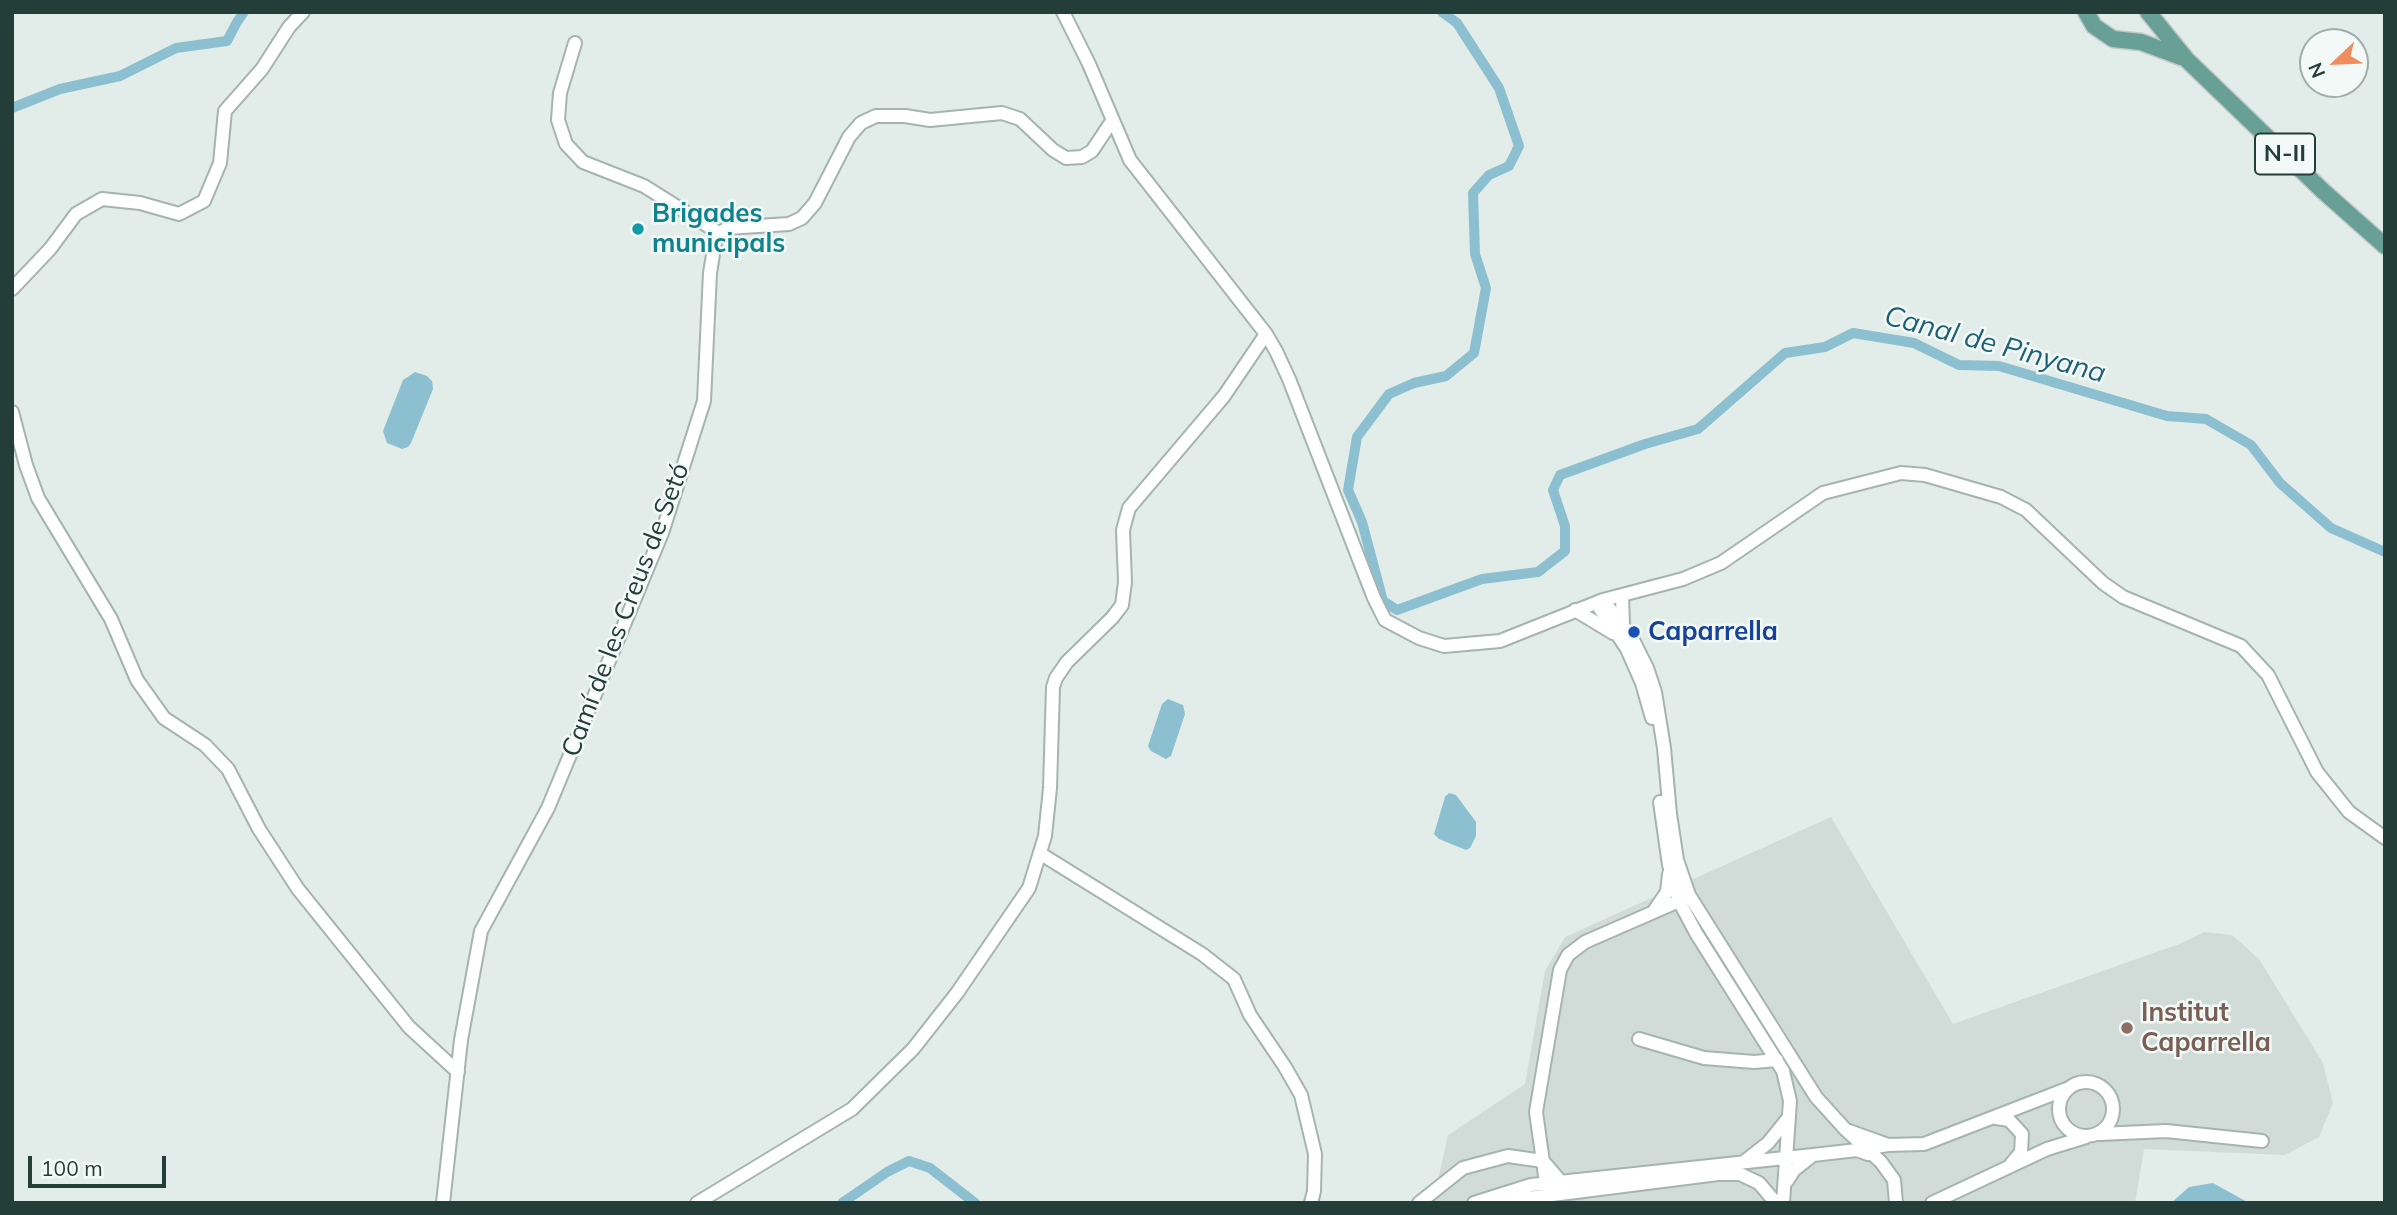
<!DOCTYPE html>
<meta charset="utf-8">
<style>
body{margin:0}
#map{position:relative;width:2397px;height:1215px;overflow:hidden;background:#e2ece9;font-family:Mulish,sans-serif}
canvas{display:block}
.frame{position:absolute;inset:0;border:14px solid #233d38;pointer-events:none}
.north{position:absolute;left:2299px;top:28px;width:70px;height:70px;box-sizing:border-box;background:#f3f9f6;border:2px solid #a0aeaa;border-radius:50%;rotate:247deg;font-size:19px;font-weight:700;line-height:28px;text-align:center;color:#233d38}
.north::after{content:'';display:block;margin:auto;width:24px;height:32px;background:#ee8d5e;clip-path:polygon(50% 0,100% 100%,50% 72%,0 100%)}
.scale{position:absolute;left:28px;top:1156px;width:138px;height:32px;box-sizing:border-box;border:4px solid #233d38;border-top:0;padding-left:9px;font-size:21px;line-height:24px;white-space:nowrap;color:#233d38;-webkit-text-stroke:5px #f3f9f6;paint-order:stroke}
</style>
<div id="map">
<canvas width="2397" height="1215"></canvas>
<div class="frame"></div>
<div class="north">N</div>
<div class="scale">100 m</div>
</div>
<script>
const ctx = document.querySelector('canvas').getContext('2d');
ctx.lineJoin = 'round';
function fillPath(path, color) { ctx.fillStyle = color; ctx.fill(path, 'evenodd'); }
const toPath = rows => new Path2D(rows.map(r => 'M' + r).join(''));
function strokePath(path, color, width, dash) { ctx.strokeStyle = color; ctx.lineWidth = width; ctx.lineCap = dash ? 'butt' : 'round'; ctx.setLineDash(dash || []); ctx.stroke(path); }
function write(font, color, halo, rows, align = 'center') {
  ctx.font = font + ' Mulish,sans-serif'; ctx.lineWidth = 5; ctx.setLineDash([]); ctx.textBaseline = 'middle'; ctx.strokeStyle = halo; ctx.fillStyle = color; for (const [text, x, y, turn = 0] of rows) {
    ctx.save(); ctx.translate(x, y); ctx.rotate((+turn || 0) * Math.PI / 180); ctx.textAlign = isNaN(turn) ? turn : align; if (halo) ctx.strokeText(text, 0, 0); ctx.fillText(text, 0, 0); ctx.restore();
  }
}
fillPath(toPath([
 [1831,817,1953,1024,2182,943,2204,932,2232,935,2259,959,2323,1063,2333,1103,2319,1137,2285,1155,2144,1149,2135,1203,1433,1203,1448,1135,1525,1084,1545,971,1565,937]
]), '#d1dcd8');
fillPath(toPath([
 [415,372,427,376,432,381,433,389,411,443,408,447,402,449,387,443,383,431,403,380],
 [1168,699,1183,705,1185,714,1171,756,1166,759,1151,751,1148,746,1162,704],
 [1449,793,1456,795,1476,822,1476,836,1470,848,1466,850,1439,839,1434,834,1445,797],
 [2213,1183,2249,1203,2171,1203,2189,1187]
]), '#8cc0d0');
strokePath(toPath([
 [1442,12,1457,23,1499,88,1519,146,1509,166,1489,175,1473,193,1475,254,1486,288,1474,353,1446,376,1414,383,1389,394,1357,437,1348,490,1362,522,1383,601,1397,610,1482,579,1538,572,1565,551,1565,526,1553,490,1560,475,1645,444,1698,429,1785,353,1825,347,1853,333,1914,343,1959,365,1999,366,2167,416,2206,419,2251,445,2280,483,2331,528,2385,552],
 [12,108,60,89,120,76,176,48,227,41,237,22,244,12],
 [842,1203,887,1172,909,1161,930,1168,975,1203]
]), '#8cc0d0', 10);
const minor = toPath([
 [1063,12,1089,64,1130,160,1266,334,1276,351,1289,379,1374,598,1385,620,1419,638,1444,646,1500,641,1603,600,1683,579,1721,563,1823,493,1901,473,1925,475,2001,497,2026,510,2103,583,2123,597,2241,646,2268,675,2317,772,2349,812,2385,838],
 [575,43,560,93,558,120,566,144,583,162,644,186,719,233],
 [12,289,50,249,76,214,102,199,140,203,179,214,204,201,220,163,225,111,262,69,289,27,303,12],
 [12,412,26,465,38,498,111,619,137,680,164,718,205,745,228,769,259,829,298,889,409,1027,458,1072],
 [1622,595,1623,626],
 [1603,600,1632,638,1647,668,1655,692,1664,748,1670,814,1677,860,1689,895,1816,1097,1845,1129,1881,1162,1894,1180,1896,1203],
 [1600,609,1627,649,1642,683,1652,718],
 [1575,610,1613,633],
 [1660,802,1669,865,1679,901,1696,933,1783,1071,1790,1101,1783,1203],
 [1041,854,1202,954,1234,979,1250,1015,1285,1067,1301,1095,1315,1154,1314,1191,1311,1203],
 [1654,911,1667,892,1669,874],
 [1639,1039,1704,1058,1754,1062,1777,1060],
 '2059 1109a27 27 0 1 1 54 0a27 27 0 1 1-54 0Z',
 [1996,1118,2009,1120,2022,1134,2021,1152,2011,1164],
 [1849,1131,1888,1145],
 [2100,1134,2166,1131,2262,1141],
 [1863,1149,1888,1145,1924,1144,2069,1088],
 [1745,1161,1768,1143,1789,1117],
 [1787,1181,1794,1170,1813,1155,1857,1150,1868,1154],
 [1553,1194,1546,1183,1536,1112,1560,970,1568,955,1585,942,1679,901],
 [1497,1202,1718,1174,1740,1174,1759,1183,1776,1203],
 [443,1203,461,1040,481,931,548,808,662,533,704,401,710,273,716,236,727,228,789,224,802,218,815,203,849,137,861,123,876,116,905,116,930,120,1002,113,1020,119,1053,150,1066,158,1082,157,1092,151,1112,121],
 [697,1203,852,1109,913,1049,957,993,1029,888,1045,836,1050,788,1053,687,1056,678,1067,662,1112,618,1122,605,1125,582,1123,530,1129,508,1224,396,1266,334],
 [1419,1203,1463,1168,1508,1156,1543,1161,1561,1182],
 [1474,1203,1531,1185,1813,1155],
 [1932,1203,2047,1149,2086,1137]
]);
const major = toPath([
 [2086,12,2094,26,2113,39,2141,42,2181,57],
 [2148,12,2187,60,2323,191,2385,246]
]);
strokePath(minor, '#a5b4b0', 16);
strokePath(major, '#c1c9c7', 19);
strokePath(minor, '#fff', 12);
strokePath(major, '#68a097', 16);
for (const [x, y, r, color] of [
 [638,229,7,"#0f9aa8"],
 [1634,632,7,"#1a4fb4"],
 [2127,1028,7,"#8d6e63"]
]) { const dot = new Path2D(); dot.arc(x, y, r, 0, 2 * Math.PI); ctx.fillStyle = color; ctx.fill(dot); strokePath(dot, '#f3f9f6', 2.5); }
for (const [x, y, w] of [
 [2285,154,60]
]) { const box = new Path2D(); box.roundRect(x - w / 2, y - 20.5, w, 41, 5); ctx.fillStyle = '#f3f9f6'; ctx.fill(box); strokePath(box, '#233d38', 2); }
write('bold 24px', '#233d38', null, [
 ["N-II",2285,154]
]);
write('bold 26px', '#0d838f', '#f3f9f6', [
 ["Brigades",652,214],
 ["municipals",652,244]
], 'left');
write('26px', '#233d38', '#f3f9f6', [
 ["Camí de les Creus de Setó",626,610,-69]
]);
write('bold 26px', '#164399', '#f3f9f6', [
 ["Caparrella",1648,632]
], 'left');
write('bold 26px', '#785e54', '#f3f9f6', [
 ["Institut",2141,1013],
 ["Caparrella",2141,1043]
], 'left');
write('italic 28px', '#1e6177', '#f3f9f6', [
 ["Canal de Pinyana",1995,345,15]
]);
</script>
